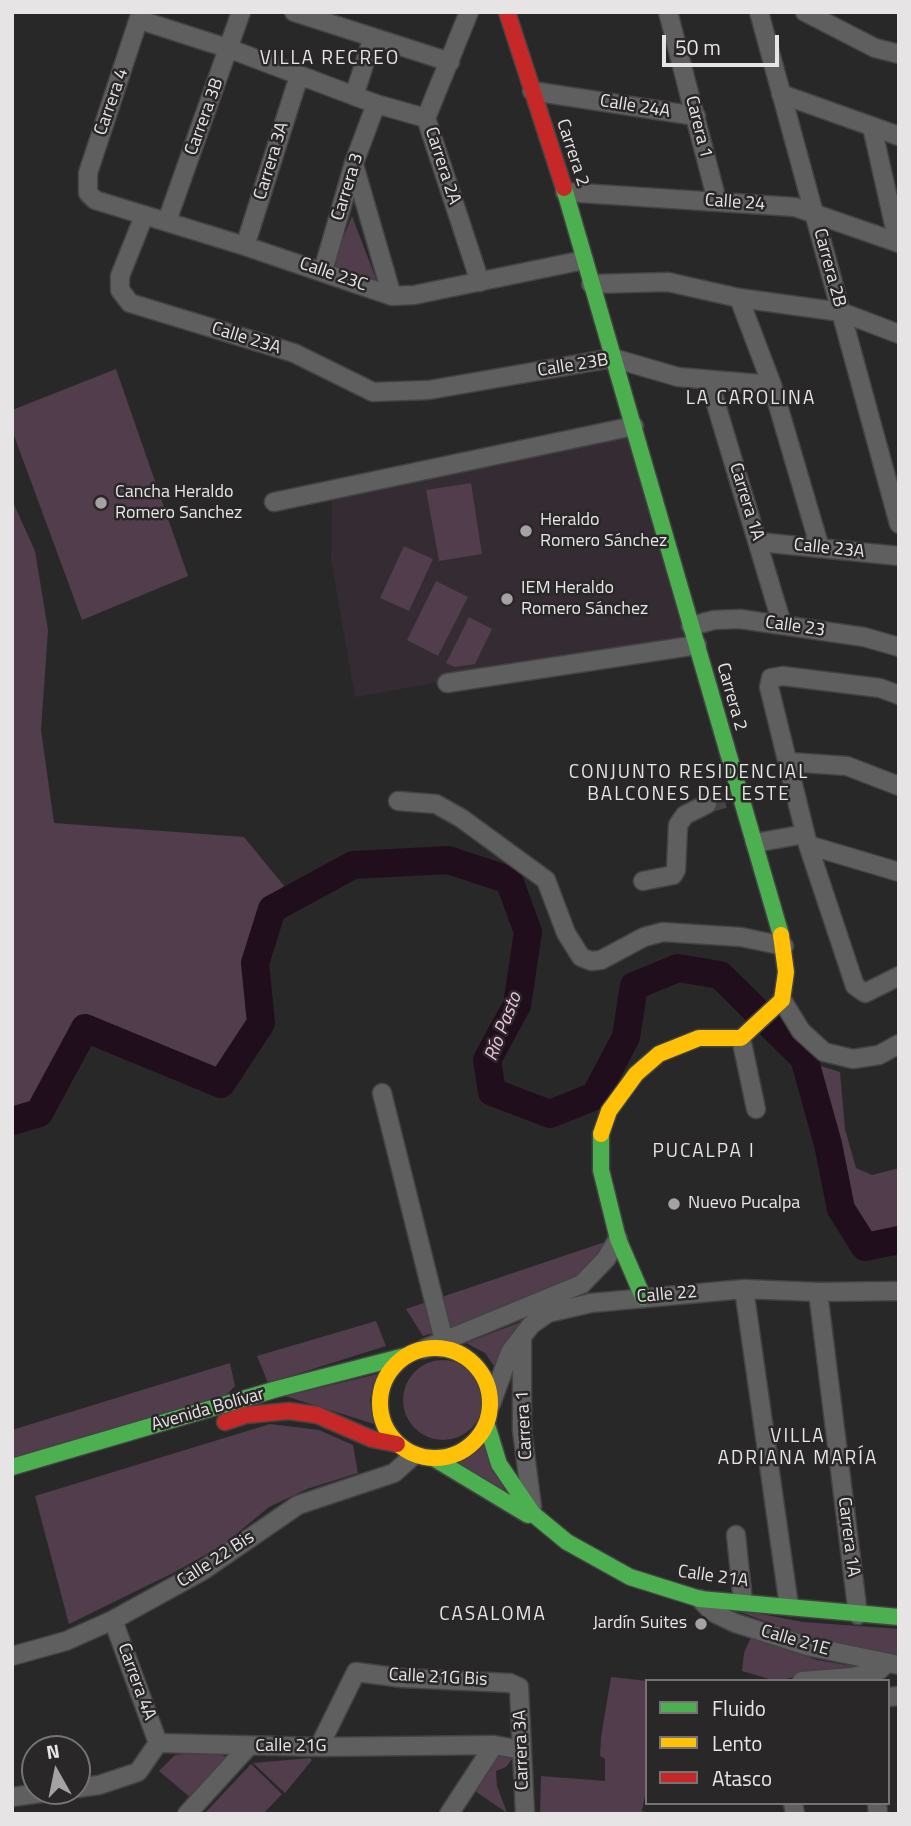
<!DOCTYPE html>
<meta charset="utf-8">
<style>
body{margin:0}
#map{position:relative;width:911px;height:1826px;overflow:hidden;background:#292829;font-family:"Titillium Web",sans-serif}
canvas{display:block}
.frame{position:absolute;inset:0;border:14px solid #e6e4e5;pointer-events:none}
.legend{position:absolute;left:645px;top:1679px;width:245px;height:126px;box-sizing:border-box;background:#2a2729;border:2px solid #757374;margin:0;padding:9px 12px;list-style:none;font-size:21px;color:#e6e4e5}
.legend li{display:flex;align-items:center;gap:14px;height:35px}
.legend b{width:35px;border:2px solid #757374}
.north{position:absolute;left:21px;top:1735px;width:70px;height:70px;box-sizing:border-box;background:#2a2729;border:2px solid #757374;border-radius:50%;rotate:351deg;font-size:19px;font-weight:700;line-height:28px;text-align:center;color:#e6e4e5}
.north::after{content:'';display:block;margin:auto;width:24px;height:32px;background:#a4a2a3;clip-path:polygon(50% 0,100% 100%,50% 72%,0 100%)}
.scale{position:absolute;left:662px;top:35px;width:117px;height:32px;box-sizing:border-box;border:4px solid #e6e4e5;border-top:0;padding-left:9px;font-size:21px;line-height:24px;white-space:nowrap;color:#e6e4e5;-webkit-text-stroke:5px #2a2729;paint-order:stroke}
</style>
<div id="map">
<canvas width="911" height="1826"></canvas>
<div class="frame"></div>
<ul class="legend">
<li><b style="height:9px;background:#4caf50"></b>Fluido</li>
<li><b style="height:9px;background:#ffc107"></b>Lento</li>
<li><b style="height:9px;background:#c62828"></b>Atasco</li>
</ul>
<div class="north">N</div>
<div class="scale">50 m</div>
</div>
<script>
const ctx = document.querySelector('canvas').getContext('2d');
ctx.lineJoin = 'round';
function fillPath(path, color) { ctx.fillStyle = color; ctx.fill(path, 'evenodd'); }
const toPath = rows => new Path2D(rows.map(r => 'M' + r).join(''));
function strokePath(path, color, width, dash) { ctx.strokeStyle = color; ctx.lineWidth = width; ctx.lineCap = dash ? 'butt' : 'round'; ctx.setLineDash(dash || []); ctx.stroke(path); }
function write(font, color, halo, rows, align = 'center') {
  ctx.font = font + ' "Titillium Web",sans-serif'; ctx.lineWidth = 5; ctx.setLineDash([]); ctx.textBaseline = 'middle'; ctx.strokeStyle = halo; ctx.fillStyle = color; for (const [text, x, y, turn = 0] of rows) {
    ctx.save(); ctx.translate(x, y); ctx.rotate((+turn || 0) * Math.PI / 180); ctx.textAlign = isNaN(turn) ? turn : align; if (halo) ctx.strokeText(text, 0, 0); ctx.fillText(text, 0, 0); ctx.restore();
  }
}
fillPath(toPath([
 [631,434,688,638,355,697,331,559,332,496]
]), '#342c32');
fillPath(toPath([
 [352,216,378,284,332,266],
 [116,369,188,576,82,620,12,430,12,410],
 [471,483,482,554,439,561,426,490],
 [12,500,35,551,48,630,41,730,54,823,244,837,285,887,272,909,255,963,261,1023,221,1084,85,1028,39,1113,12,1121],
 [404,546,433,559,409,611,380,598],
 [436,581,468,597,438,656,407,640],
 [469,617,492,629,475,664,455,667,446,663],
 [817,1065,840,1072,845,1129,856,1168,872,1175,899,1168,899,1228,886,1234,866,1235,845,1210],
 [608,1241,609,1253,556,1297,423,1336,406,1309],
 [526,1320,499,1373,485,1353,466,1343],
 [376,1321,386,1346,268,1383,257,1356],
 '403 1400a40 40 0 1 1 80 0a40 40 0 1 1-80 0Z',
 [230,1363,235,1386,226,1395,12,1459,12,1430],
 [382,1373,373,1385,370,1400,374,1424,285,1396],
 [270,1424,319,1430,353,1445,358,1473,307,1489,269,1507,223,1545,173,1573,69,1624,35,1496],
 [484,1444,508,1498,450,1465],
 [729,1608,803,1622,899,1629,899,1657,834,1646],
 [751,1637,817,1660,870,1669,814,1673,776,1681,742,1671,744,1653],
 [611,1677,648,1681,647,1786,642,1811,653,1814,540,1814,541,1776,605,1781,605,1759,600,1756,601,1737],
 [216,1751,227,1758,191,1798,159,1771,175,1755],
 [498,1751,513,1758,506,1767,496,1771,497,1786,507,1813,472,1789],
 [310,1758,312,1760,285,1793,253,1763],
 [251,1764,282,1794,263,1814,204,1814]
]), '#513d4b');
strokePath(toPath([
 [12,1121,39,1113,85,1028,221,1084,261,1023,255,963,272,909,353,865,448,860,509,880,528,932,517,1005,487,1060,492,1092,550,1114,595,1096,626,1037,634,986,678,968,720,975,804,1058,828,1144,841,1209,865,1247,899,1240]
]), '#210e1c', 28);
strokePath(toPath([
 [707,804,725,799]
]), '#454445', 18, [18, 9]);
const street = toPath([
 [141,12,88,173,88,193,95,200,245,246,392,296,414,295,584,260],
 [294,12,450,62],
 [469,12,426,118,480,282],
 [668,12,717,201],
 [759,12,899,524],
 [805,12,875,48,899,54],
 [140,20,230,49,376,104,426,118],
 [532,91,696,116],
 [781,94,899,136],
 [354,96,373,37],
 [872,127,898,242],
 [354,165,392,296],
 [565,192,795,207,899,243],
 [144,216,120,276,120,290,130,303,294,353,373,392,429,390,613,358,678,377,772,385],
 [167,221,241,12],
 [245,246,299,76],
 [323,271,354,163,376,104],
 [591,284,668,282,739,298,841,312,899,334],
 [739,298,772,385,820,548],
 [709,381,782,624],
 [274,502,634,426],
 [759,542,899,556],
 [691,626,714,620,740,619,864,637,899,647],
 [447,683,697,645],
 [899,695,880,688,783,676,771,678,769,687,808,845,855,986,865,993,899,976],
 [789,762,847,766,899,786],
 [398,801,436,804,461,818,546,880,566,933,581,957,591,961,601,960,644,937,663,932,741,937,784,946],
 [755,843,805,834],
 [808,845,899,872],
 [643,881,673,875,676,870,678,825,685,815,707,804],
 [782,1000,801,1031,824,1052,853,1059,879,1055,899,1044],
 [741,1038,756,1109],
 [382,1093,444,1341],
 [744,1289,789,1606],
 [818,1292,858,1615],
 [522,1336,522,1430,532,1507],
 [424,1349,582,1284,606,1259,618,1239],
 [491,1404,510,1352,531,1325,548,1313,591,1303,744,1289,818,1292,899,1291],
 [736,1535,743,1602],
 [700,1599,712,1612,735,1623,807,1646,899,1665],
 [113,1620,158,1743],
 [12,1656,66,1641,113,1620,202,1571,298,1505,394,1473,414,1455],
 [802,1681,852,1677,878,1671,887,1663],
 [888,1697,899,1696],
 [158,1743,319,1747,494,1745,522,1750],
 [319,1747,356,1672,402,1678,510,1683,519,1687,525,1814],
 [77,1788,99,1785,138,1772,158,1743],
 [12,1797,55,1791],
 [793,1803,795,1814],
 [877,1803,878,1814],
 [187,1814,248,1747],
 [449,1814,494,1745]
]);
const fast = toPath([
 [564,188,781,935],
 [601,1134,601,1170,618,1239,643,1297],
 [487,1425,499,1464,533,1514,567,1542,630,1577,700,1599,899,1617],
 [435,1459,528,1515],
 [12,1467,277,1389,405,1356]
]);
const slow = toPath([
 [601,1134,609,1111,636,1074,659,1054,699,1038,741,1038,782,1000,786,972,781,935],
 '380 1403a55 55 0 1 1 110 0a55 55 0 1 1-110 0Z'
]);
const jam = toPath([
 [507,12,564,188],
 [225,1422,246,1415,289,1411,317,1415,372,1439,397,1444]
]);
strokePath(street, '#444344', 21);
strokePath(fast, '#444344', 19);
strokePath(slow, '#444344', 19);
strokePath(jam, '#444344', 19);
strokePath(street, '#605f60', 18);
strokePath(fast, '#4caf50', 16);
strokePath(slow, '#ffc107', 16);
strokePath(jam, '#c62828', 16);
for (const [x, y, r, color] of [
 [101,503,7,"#a4a2a3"],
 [526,531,7,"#a4a2a3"],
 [507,599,7,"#a4a2a3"],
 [674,1204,7,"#a4a2a3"],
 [701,1624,7,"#a4a2a3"]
]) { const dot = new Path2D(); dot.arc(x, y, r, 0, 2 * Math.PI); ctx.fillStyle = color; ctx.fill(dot); strokePath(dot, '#2a2729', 2.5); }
write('18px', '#e6e4e5', '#2a2729', [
 ["Carrera 4",112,102,-71],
 ["Calle 24A",635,107,9],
 ["Carrera 3B",205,117,-70],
 ["Carera 1",698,127,76],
 ["Carrera 2",572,153,72],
 ["Carrera 3A",272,161,-73],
 ["Carrera 2A",442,166,72],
 ["Carrera 3",348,187,-73],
 ["Calle 24",735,203,4],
 ["Carrera 2B",829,268,75],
 ["Calle 23C",333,275,19],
 ["Calle 23A",246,339,17],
 ["Calle 23B",573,366,-9],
 ["Carrera 1A",746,502,73],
 ["Calle 23A",829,549,6],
 ["Calle 23",795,627,8],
 ["Carrera 2",731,697,74],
 ["Calle 22",667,1295,-5],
 ["Avenida Bolívar",208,1410,-16],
 ["Carrera 1",525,1425,-93],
 ["Carrera 1A",848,1537,83],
 ["Calle 22 Bis",216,1560,-33],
 ["Calle 21A",713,1577,8],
 ["Calle 21E",795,1641,16],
 ["Calle 21G Bis",438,1678,3],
 ["Carrera 4A",136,1682,70],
 ["Calle 21G",291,1747],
 ["Carrera 3A",522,1750,-92]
]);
write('18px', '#e6e4e5', '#2a2729', [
 ["Cancha Heraldo",115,493],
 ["Romero Sanchez",115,514],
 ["Heraldo",540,521],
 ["Romero Sánchez",540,542],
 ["IEM Heraldo",521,589],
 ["Romero Sánchez",521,610],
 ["Nuevo Pucalpa",688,1204],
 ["Jardín Suites",687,1624,"right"]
], 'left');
ctx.letterSpacing = '2px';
write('19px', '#e6e4e5', '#2a2729', [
 ["VILLA RECREO",330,59],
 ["LA CAROLINA",751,399],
 ["CONJUNTO RESIDENCIAL",689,773],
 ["BALCONES DEL ESTE",689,795],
 ["PUCALPA I",704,1152],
 ["VILLA",798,1437],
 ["ADRIANA MARÍA",798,1459],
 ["CASALOMA",493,1615]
]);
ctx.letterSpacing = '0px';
write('italic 19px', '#f4c1e6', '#2a2729', [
 ["Río Pasto",504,1027,-69]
]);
</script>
